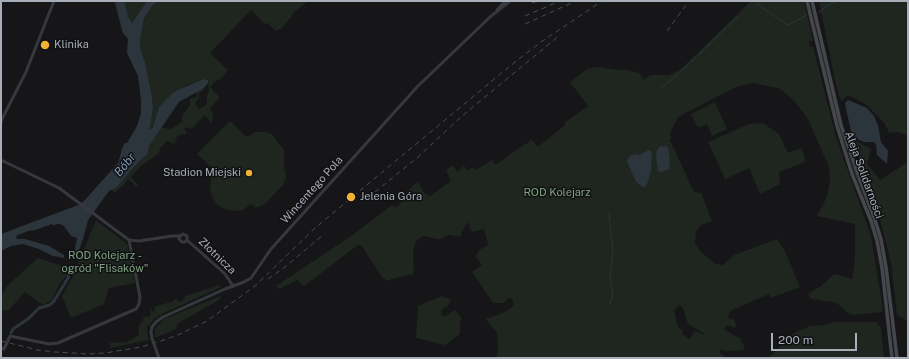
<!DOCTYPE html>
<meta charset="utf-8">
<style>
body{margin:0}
#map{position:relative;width:909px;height:359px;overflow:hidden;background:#161618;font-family:"Public Sans",sans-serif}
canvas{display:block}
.frame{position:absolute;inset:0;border:2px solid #a8adb8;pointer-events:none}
.scale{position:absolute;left:771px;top:333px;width:86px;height:18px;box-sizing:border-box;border:2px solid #a8adb8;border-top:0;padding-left:5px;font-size:12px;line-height:14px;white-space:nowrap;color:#a8adb8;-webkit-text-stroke:3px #111113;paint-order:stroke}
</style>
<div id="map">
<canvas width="909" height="359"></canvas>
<div class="frame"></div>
<div class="scale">200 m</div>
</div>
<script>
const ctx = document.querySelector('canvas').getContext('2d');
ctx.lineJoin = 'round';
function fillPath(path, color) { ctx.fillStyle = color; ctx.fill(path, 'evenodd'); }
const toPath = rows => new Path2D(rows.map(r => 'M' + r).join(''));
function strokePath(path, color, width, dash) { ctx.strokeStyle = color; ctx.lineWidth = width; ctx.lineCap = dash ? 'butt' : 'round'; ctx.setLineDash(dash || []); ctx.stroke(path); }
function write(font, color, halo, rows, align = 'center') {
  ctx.font = font + ' "Public Sans",sans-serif'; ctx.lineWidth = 3; ctx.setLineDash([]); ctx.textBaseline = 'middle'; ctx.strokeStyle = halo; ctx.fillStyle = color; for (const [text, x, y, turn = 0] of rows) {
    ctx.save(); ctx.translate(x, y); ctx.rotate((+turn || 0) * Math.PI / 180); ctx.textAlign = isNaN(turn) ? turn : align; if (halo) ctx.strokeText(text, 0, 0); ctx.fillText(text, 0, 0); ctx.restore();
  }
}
fillPath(toPath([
 [114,1,148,1,142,8,123,34],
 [159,1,308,1,292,14,292,16,282,28,276,31,267,23,265,24,251,10,210,53,228,70,220,80,218,79,210,87,220,98,210,108,213,113,212,124,205,115,191,129,187,127,184,129,187,133,185,134,179,135,176,138,175,144,167,141,161,147,158,154,141,166,131,177,138,185,137,187,128,179,123,186,114,193,111,188,117,187,131,170,148,153,149,146,161,128,171,129,183,121,182,118,183,114,190,105,190,99,197,97,196,91,203,88,204,90,199,93,199,97,195,103,199,109,206,105,207,101,207,96,209,90,208,80,203,79,185,86,159,107,153,127,151,129,150,128,153,108,152,97,145,62,141,52,140,40,144,20,152,6],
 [751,1,804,1,813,41,809,41,810,47,813,46,836,137,871,236,883,309,882,312,854,315,849,314,838,304,833,302,817,300,810,298,808,294,821,286,834,274,852,279,855,259,855,224,817,216,824,203,828,192,830,179,829,167,808,119,795,102,784,92,778,88,752,83,736,87,678,117,670,133,671,139,669,141,671,142,694,192,701,193,712,221,701,225,696,232,695,244,702,253,716,264,723,265,734,255,777,239,784,249,800,287,771,298,769,294,730,311,728,318,734,320,736,325,735,328,727,325,724,330,740,338,744,346,744,350,727,351,721,349,720,353,724,356,724,358,496,358,498,351,497,333,484,317,489,318,498,315,510,309,514,305,512,299,509,298,504,303,493,303,472,272,482,265,476,257,479,250,488,245,484,229,472,232,468,222,461,233,461,237,449,235,440,239,436,239,424,236,418,239,415,243,413,252,414,274,395,278,387,281,384,278,383,279,362,246,358,245,304,286,297,280,279,289,276,286,351,236,392,205,396,207,402,202,405,194,418,181,424,193,430,196,451,181,446,170,453,165,457,172,464,166,468,171,473,167,476,170,492,160,495,164,497,164,526,143,527,144,531,139,538,147,565,125,564,123,588,106,570,82,587,69,597,67,619,70,624,69,639,73,644,80,650,75,670,75,681,69],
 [680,305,683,308,688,324,705,334,706,335,694,331,690,339,682,334,683,331,678,327,674,310],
 [809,1,813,14,840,126,849,155,879,236,884,261,889,304,887,304,882,261,868,209,854,173,838,126],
 [819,1,908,1,908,135,897,132,889,133,885,124,866,104,848,95,841,101,836,85],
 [715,102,727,129,712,136,707,124,698,128,691,114],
 [230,121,246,137,256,132,265,132,272,134,284,150,284,167,286,177,283,185,265,204,256,208,251,204,243,210,236,211,225,209,217,205,213,198,210,191,211,177,214,170,197,154],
 [763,123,779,134,788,153,801,148,804,155,805,162,779,172,780,184,760,194,749,168,725,179,708,142,749,124],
 [851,138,871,149,867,164,880,180,908,162,908,321,897,315,891,263,879,215],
 [96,220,127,244,135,283,109,288,104,304,71,318,62,296,73,276],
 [38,258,68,268,67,275,59,285,52,300,43,305,25,292,8,311,1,310,1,295,8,285],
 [220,285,221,287,162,314,154,319,149,326,147,325,147,332,149,340,110,348,110,343,127,342,139,335,139,327,141,322,144,320,142,316,143,316,144,317,150,316,151,309,153,312,155,311,154,307,174,301,174,299,177,299,179,302,184,300,185,296],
 [220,296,221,298,219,300,177,324,176,329,155,338,155,329,164,319],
 [442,296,451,300,448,306,441,310,441,314,442,316,446,316,455,310,462,319,460,322,460,334,445,345,416,338,418,306],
 [833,322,876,322,881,328,884,358,769,358,792,334,810,326,824,325]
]), '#1e261f');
fillPath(toPath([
 [115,1,124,1,128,17,132,23,142,8,148,1,159,1,152,6,144,19,140,40,141,52,145,62,152,97,153,108,150,129,151,129,153,127,159,107,174,92,203,79,208,80,208,83,204,88,179,102,149,146,148,153,131,170,117,187,109,191,88,220,83,239,77,256,68,258,68,255,74,253,77,238,71,236,64,226,60,224,56,224,54,226,52,224,49,225,35,230,28,231,16,236,17,239,25,239,49,246,64,255,64,258,53,256,39,249,23,244,11,246,1,251,1,234,78,205,84,201,118,163,123,146,125,143,127,143,137,126,141,113,141,100,138,76,127,53,128,39,123,33],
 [848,100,867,108,874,116,878,125,881,142,888,151,887,164,877,155,876,144,874,142,864,142,855,138,852,135,846,109,845,103],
 [660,146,668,147,670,161,669,169,661,172,658,171,656,155,657,150],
 [649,150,651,151,652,153,651,171,647,184,645,187,643,187,636,182,627,161,630,156,635,154,639,155]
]), '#2c353c');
strokePath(toPath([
 [757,4,788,25,807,15],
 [818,13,827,6,837,1],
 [660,89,685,68,738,16],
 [609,214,610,222],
 [609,305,613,296,610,274,613,250,610,225]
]), '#2c353c', 1);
strokePath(toPath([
 [11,333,13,329,28,319,39,308,50,305,54,301,68,278,70,269]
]), '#2c353c', 3);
strokePath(toPath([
 [497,10,505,1],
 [1,123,2,119,26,72,54,1],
 [1,160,59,188,129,240,139,241,172,236,180,236,183,234,187,236,187,240],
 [180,236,179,239,182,242,185,242,187,240],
 [187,240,225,274,233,286],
 [152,338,151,332,152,327,156,322,163,317,225,289,244,282,251,278,271,249,418,86,490,17,510,1],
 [155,347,159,358],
 [1,348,4,349,10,336,49,344,58,343,136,309,139,304,140,297,129,240]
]), '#37383d', 3);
strokePath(toPath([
 [807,1,837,126,852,174,871,221,877,241,882,268,892,358],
 [812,1,841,125,857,172,875,220,881,239,886,267,897,358]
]), '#45474d', 3.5);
strokePath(toPath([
 [532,3,538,1],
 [525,16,560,1],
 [525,24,576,1],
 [667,31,689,1],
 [375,192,418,157,462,116,560,35],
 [268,279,285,267,323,235],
 [1,341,38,350,55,352,88,354,105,353,141,347,161,341,180,334,207,321,255,286,315,228,510,66,541,42,602,1]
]), '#4a4c52', 1, [5, 4]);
strokePath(toPath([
 [152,338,155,347]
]), '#37383d', 3);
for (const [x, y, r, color] of [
 [45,45,5,"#f2b134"],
 [249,173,4,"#f2b134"],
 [351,197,5,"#f2b134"]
]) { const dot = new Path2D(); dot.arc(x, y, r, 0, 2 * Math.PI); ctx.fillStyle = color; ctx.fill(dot); strokePath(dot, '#111113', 1.5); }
write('11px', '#a8adb8', '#111113', [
 ["Klinika",54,45],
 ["Stadion Miejski",241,173,"right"],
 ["Jelenia Góra",360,197]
], 'left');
write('11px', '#a8adb8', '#111113', [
 ["Aleja Solidarności",864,175,70],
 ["Wincentego Pola",312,190,-48],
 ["Złotnicza",217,256,44]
]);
write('11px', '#7fa381', '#111113', [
 ["ROD Kolejarz",557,193],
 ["ROD Kolejarz -",105,256],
 ["ogród \"Flisaków\"",105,269]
]);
write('italic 12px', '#7f9bb3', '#111113', [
 ["Bóbr",125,165,-51]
]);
</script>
